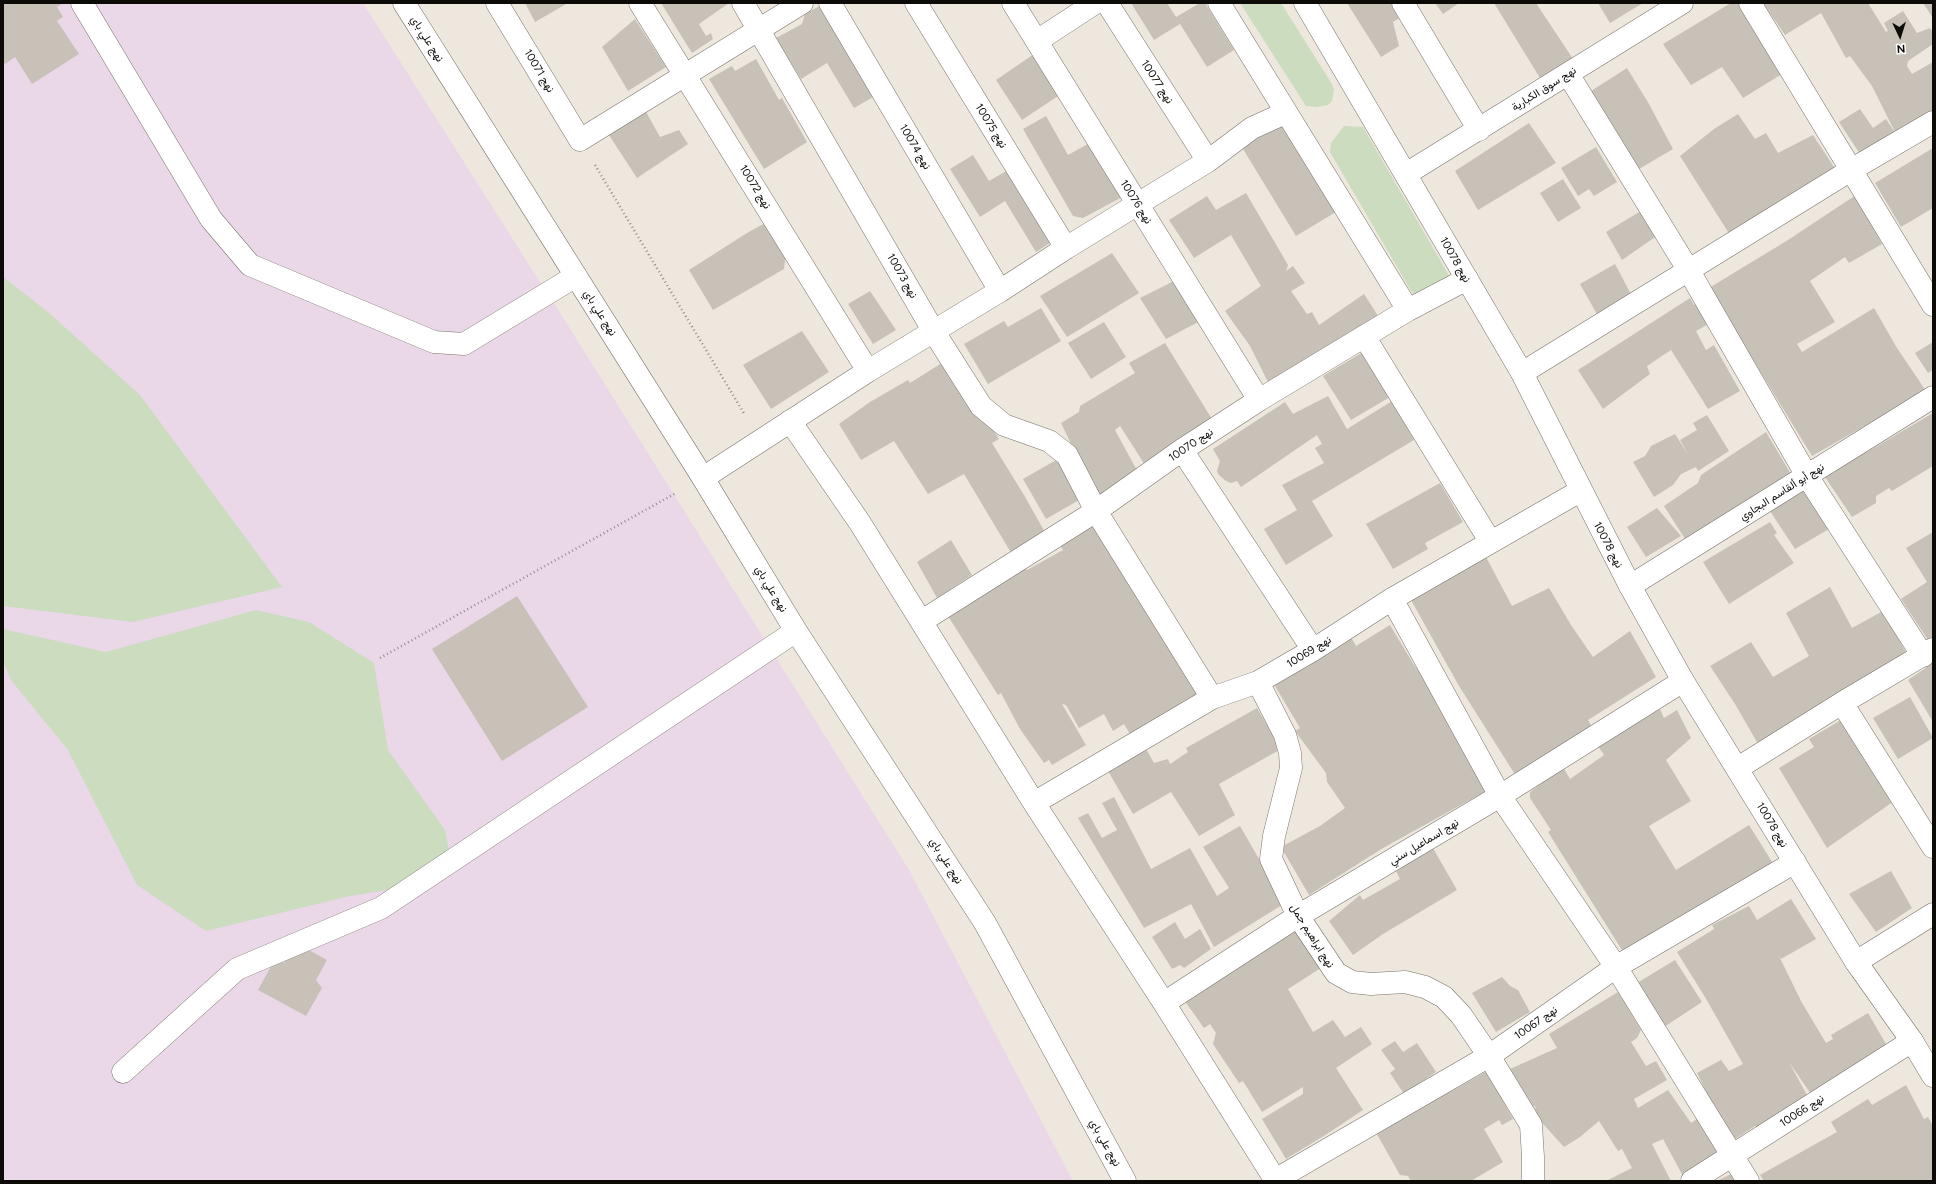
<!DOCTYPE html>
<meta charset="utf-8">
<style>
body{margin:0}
#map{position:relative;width:1936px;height:1184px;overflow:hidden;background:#eee7dd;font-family:Figtree,sans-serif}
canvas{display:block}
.frame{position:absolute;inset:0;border:4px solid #0d0b08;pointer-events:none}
.north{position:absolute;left:1880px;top:16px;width:40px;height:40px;-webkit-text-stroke:3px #fff;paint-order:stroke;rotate:176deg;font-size:11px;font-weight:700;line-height:16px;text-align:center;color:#0d0b08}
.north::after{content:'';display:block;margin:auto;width:14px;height:18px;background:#0d0b08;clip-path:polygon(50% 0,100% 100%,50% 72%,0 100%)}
</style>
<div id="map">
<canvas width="1936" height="1184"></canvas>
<div class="frame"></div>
<div class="north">N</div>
</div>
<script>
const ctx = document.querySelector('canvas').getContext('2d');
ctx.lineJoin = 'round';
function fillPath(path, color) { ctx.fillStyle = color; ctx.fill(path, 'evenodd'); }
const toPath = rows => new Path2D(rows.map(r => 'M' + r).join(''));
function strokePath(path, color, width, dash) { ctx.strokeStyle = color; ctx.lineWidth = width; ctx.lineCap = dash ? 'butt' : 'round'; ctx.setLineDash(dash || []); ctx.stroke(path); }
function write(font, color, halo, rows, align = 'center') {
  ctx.font = font + ' Figtree,Vazirmatn,sans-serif'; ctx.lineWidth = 3; ctx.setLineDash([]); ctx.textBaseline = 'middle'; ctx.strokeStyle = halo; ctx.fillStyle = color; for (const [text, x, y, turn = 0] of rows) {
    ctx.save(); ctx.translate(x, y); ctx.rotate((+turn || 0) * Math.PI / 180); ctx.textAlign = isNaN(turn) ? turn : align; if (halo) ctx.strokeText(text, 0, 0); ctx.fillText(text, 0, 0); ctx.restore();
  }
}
fillPath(toPath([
 [3,3,363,3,540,282,559,311,909,870,1073,1181,3,1181]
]), '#ead8e9');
fillPath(toPath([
 [1240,3,1281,3,1332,84,1334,90,1332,101,1328,105,1317,107,1306,106],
 [1344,126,1363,127,1451,279,1416,296,1411,291,1330,152,1331,143],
 [3,277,48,312,140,395,282,587,133,622,3,606],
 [256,610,309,622,374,663,388,750,445,830,449,851,411,886,350,896,206,931,137,885,68,750,11,680,3,661,3,629,106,652]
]), '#cbdcbf');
fillPath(toPath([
 [3,3,63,3,57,7,63,17,57,21,79,54,32,84,15,57,5,64,3,61],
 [525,3,568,3,535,22],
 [661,3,729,3,699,24,706,36,711,33,713,39,692,53],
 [1131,3,1167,3,1176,17,1200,3,1205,3,1234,50,1207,67,1180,24,1154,40],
 [1347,3,1397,3,1405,15,1393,22,1399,46,1381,57],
 [1435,3,1459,3,1443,14],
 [1494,3,1536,3,1573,59,1540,78],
 [1598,3,1643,3,1610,23],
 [1731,3,1741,3,1782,74,1743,98,1722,67,1691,85,1663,44],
 [1763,3,1868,3,1886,32,1888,31,1884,23,1903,11,1917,33,1930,28,1933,32,1933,44,1908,61,1907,66,1912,74,1933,62,1933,110,1896,134,1872,86,1850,56,1846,58,1821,13,1785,35],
 [1923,3,1933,3,1933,18],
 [823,4,875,96,854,108,827,63,801,79,776,38,802,24,805,14],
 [635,19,666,67,628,91,602,47],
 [1040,50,1064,92,1022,120,996,80],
 [756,59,779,100,782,98,807,142,764,169,709,79,732,66,735,71],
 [1627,68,1649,104,1673,149,1639,169,1591,91],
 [1860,109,1873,128,1886,119,1896,134,1862,157,1839,122],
 [645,110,660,137,679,130,688,144,637,178,607,132],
 [1738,114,1755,139,1766,133,1778,153,1813,135,1836,170,1730,235,1680,156,1714,129],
 [1046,116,1068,155,1093,141,1124,196,1083,218,1073,216,1023,129],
 [1529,123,1556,163,1478,210,1455,171],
 [1281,125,1336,212,1296,236,1240,144,1260,133,1262,136],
 [1596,147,1617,182,1594,196,1589,189,1578,196,1561,168],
 [1933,148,1933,208,1901,227,1875,183],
 [973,155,989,181,1008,170,1056,239,1036,252,1005,201,980,217,950,169],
 [1563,179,1581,208,1558,222,1540,193],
 [1246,193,1288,265,1286,271,1293,266,1305,283,1291,291,1307,314,1312,312,1319,325,1364,294,1382,322,1271,388,1250,346,1225,311,1261,286,1231,235,1194,258,1169,220,1207,196,1216,210],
 [1856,195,1882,244,1849,263,1845,257,1810,281,1835,322,1797,344,1802,352,1874,308,1897,348,1926,391,1812,456,1709,288,1788,240],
 [1646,208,1661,233,1622,260,1606,232],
 [767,222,786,253,784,269,713,310,689,270,747,233],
 [1112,253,1139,293,1067,337,1040,296],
 [1615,264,1632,296,1598,316,1580,284],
 [1176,280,1202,320,1166,339,1140,298],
 [870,291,896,330,873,344,848,304],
 [1690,298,1694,305,1699,302,1710,323,1696,331,1706,350,1714,345,1740,391,1708,409,1671,350,1647,366,1650,374,1603,409,1578,370],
 [1041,308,1061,341,988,384,964,344,1004,321,1008,327],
 [1104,322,1126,357,1091,379,1068,343],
 [802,331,829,372,771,409,743,365],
 [1933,342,1933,370,1928,373,1915,353],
 [1165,343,1215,424,1147,468,1120,426,1115,430,1140,476,1102,502,1078,458,1061,423,1079,412,1080,406,1135,373,1129,363],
 [1363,352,1390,397,1351,420,1323,376],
 [945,361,975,401,999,439,992,443,1024,495,1046,534,1013,556,964,474,928,494,894,441,861,460,839,424,870,402,908,380,910,383],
 [1328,396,1347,429,1392,401,1414,440,1312,501,1333,536,1286,565,1264,529,1297,510,1282,485,1324,463,1315,448,1322,444,1317,435,1241,487,1237,481,1231,483,1226,481,1219,475,1217,471,1220,461,1213,449,1285,402,1293,414],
 [1933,413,1933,466,1892,491,1889,488,1876,496,1876,503,1852,517,1825,477,1835,472,1840,462,1865,448,1867,452],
 [1707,415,1729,451,1698,471,1696,467,1681,474,1673,485,1654,497,1633,462,1645,456,1651,446,1675,434,1689,456,1680,440,1697,430,1693,423],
 [1766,432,1792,476,1687,542,1664,506,1698,483,1701,475],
 [1058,459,1081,499,1046,519,1023,479],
 [1806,482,1834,526,1795,549,1768,508],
 [1440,483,1463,522,1425,543,1428,549,1393,569,1366,524],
 [1657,508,1681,536,1646,557,1627,527],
 [1096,520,1200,695,1130,734,1124,724,1113,731,1104,714,1079,728,1066,705,1062,704,1086,745,1052,765,1049,760,1044,763,1020,729,1001,693,998,695,946,613,1024,565,1027,570,1063,550,1058,542],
 [1770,522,1777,533,1774,535,1794,563,1729,604,1703,562],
 [1933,532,1933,641,1930,643,1901,599,1927,582,1906,548],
 [951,540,972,575,937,598,917,562],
 [1486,557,1512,606,1549,588,1571,625,1593,657,1630,631,1656,677,1588,720,1592,727,1516,776,1459,686,1411,600],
 [1830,587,1852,628,1883,611,1909,658,1761,749,1735,704,1710,666,1751,642,1773,677,1809,656,1786,613],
 [517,596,588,707,502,761,432,649],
 [1390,625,1414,665,1445,708,1488,790,1383,848,1309,895,1281,847,1320,826,1345,808,1327,782,1326,773,1295,731,1300,728,1272,681,1348,632,1356,646],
 [1933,663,1933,722,1908,680],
 [1910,697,1933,738,1898,759,1873,718],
 [1257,708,1281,749,1219,784,1235,815,1199,836,1171,792,1133,814,1108,771,1145,747,1154,763,1168,759,1170,764,1188,752,1186,748],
 [1660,709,1664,718,1677,710,1691,738,1666,760,1691,801,1649,826,1676,870,1749,825,1774,865,1625,955,1548,832,1551,830,1530,798,1530,792,1563,767,1570,779,1604,755,1598,746],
 [1846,717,1897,799,1827,848,1779,768,1814,747,1809,739],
 [1114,797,1151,869,1190,848,1217,896,1229,888,1203,847,1240,826,1259,859,1287,902,1214,947,1191,904,1144,928,1078,818,1088,813,1102,838,1117,830,1102,803],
 [1430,843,1457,890,1383,934,1353,955,1329,921,1360,895,1363,900,1400,879,1394,867],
 [1891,871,1912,908,1876,932,1849,894],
 [1791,899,1816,939,1781,959,1778,954,1801,1001,1826,1043,1833,1039,1831,1035,1868,1013,1890,1051,1815,1100,1789,1062,1808,1097,1759,1128,1755,1126,1735,1139,1713,1106,1697,1073,1721,1060,1729,1071,1743,1064,1705,997,1677,952,1714,929,1712,925,1749,906,1757,920],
 [1175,922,1185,939,1200,929,1211,949,1184,968,1180,965,1172,969,1152,937],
 [1297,927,1321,968,1288,989,1313,1032,1333,1020,1345,1037,1361,1027,1372,1044,1336,1068,1363,1110,1327,1134,1286,1159,1262,1119,1303,1094,1303,1087,1262,1112,1243,1081,1239,1083,1213,1044,1216,1033,1210,1024,1204,1028,1184,1000],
 [296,943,327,960,316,980,322,988,306,1016,258,990,275,959,284,963],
 [1675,960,1702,1002,1664,1027,1637,983],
 [1502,977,1510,986,1518,990,1530,1012,1496,1032,1472,993],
 [1618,992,1641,1030,1637,1038,1631,1042,1646,1066,1656,1061,1667,1080,1634,1099,1638,1108,1668,1090,1691,1123,1701,1116,1724,1155,1684,1178,1663,1139,1652,1144,1671,1181,1606,1181,1632,1168,1622,1149,1618,1151,1599,1121,1580,1137,1564,1147,1536,1116,1535,1105,1533,1107,1510,1069,1557,1048,1549,1034],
 [1395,1041,1403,1052,1417,1043,1436,1072,1404,1094,1390,1073,1395,1069,1381,1050],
 [1491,1069,1509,1100,1504,1103,1513,1119,1502,1125,1499,1120,1484,1129,1503,1162,1471,1181,1411,1181,1408,1176,1400,1175,1374,1129,1448,1087,1450,1092],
 [1906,1085,1924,1119,1928,1117,1933,1126,1933,1179,1930,1181,1764,1181,1760,1175,1837,1132,1831,1122,1868,1099,1872,1105],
 [1739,1170,1745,1181,1717,1181]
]), '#c8c1b7');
const street = toPath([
 [82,3,211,219,250,265,434,342,464,344,576,276],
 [404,3,703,478,796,631,985,923,1125,1181],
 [497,3,580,140,802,3],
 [640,3,868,371],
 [743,3,934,332,981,406,1004,425,1049,441,1067,455,1096,511,1212,698],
 [830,3,1000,291],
 [916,3,1066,248],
 [1013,3,1259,400],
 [1107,3,1208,161],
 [1219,3,1408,310],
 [1403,3,1479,130],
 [1750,3,1933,305],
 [1037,41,1095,3],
 [1568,74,1689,271,1807,476,1923,656],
 [1406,174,1682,3],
 [1364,336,1490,541],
 [1522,373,1851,170,1933,122],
 [790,421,860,523,1034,803,1164,1003,1276,1181],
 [1182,450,1313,650],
 [703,478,868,371,1000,291,1066,248,1208,161,1252,128,1285,113],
 [1630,586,1933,397],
 [1392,599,1500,796,1616,967,1748,1181],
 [922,621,1096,511,1182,450,1259,400,1408,310,1467,279],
 [1258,682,1285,735,1290,753,1291,768,1274,836,1271,859,1298,916,1336,973,1352,982,1371,984,1405,982,1425,987,1444,997,1461,1015,1489,1056,1531,1125,1533,1157,1533,1181],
 [1842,703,1933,847],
 [1738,768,1842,703,1933,649],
 [1034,803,1212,698,1258,682,1313,650,1392,599,1580,491],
 [1856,962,1933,914],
 [1164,1003,1298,916,1500,796,1683,681],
 [123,1072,237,969,381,908,796,631],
 [1275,1180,1489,1056,1616,967,1795,862],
 [1692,1181,1912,1041]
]);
const secondary = toPath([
 [1305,3,1522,373,1630,586,1683,681,1856,962,1912,1041,1933,1076]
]);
strokePath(street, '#787269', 23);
strokePath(secondary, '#787269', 23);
strokePath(toPath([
 [595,165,745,415],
 [380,658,676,493]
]), '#918d85', 2.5, [1, 3]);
strokePath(street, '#fff', 22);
strokePath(secondary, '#fff', 22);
write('11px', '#0d0b08', '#fff', [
 ["نهج علي باي",427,39,58],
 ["نهج 10071",539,71,59],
 ["نهج 10077",1157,82,57],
 ["نهج سوق الكبارية",1544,89,-32],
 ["نهج 10075",991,126,58],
 ["نهج 10074",915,147,59],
 ["نهج 10072",755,187,58],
 ["نهج 10076",1136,202,58],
 ["نهج 10078",1455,260,60],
 ["نهج 10073",902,276,60],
 ["نهج علي باي",600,313,58],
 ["نهج 10070",1191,445,-34],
 ["نهج أبو ألقاسم البجاوي",1782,492,-32],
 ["نهج 10078",1608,545,62],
 ["نهج علي باي",771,589,59],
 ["نهج 10069",1309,652,-32],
 ["نهج 10078",1772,825,59],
 ["نهج اسماعيل سني",1424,842,-31],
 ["نهج علي باي",946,861,58],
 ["نهج ابراهيم جمل",1312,936,58],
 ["نهج 10067",1536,1023,-35],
 ["نهج 10066",1802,1111,-33],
 ["نهج علي باي",1105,1143,61]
]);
</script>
